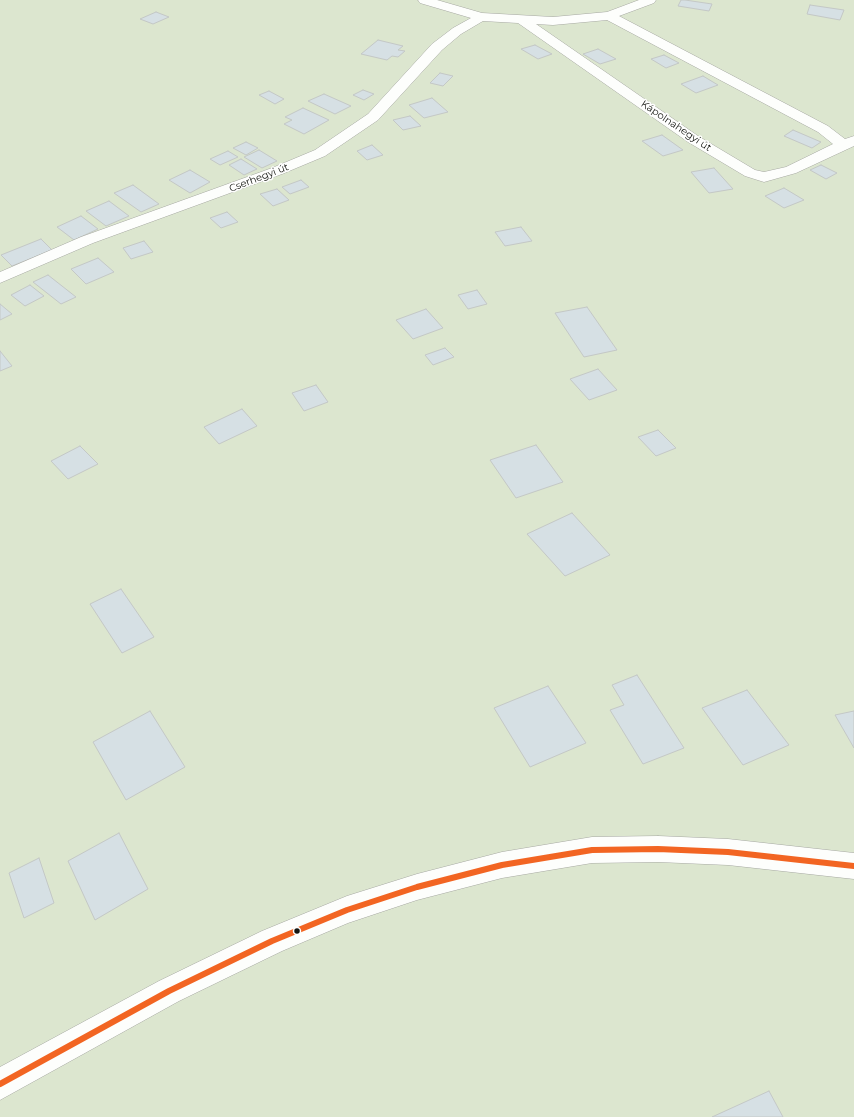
<!DOCTYPE html>
<meta charset="utf-8">
<style>
body{margin:0}
canvas{display:block;background:#f3f8ee}
</style>
<canvas width="854" height="1117"></canvas>
<script>
const ctx = document.querySelector('canvas').getContext('2d');
ctx.lineJoin = 'round';
function fillPath(path, color) { ctx.fillStyle = color; ctx.fill(path, 'evenodd'); }
const toPath = rows => new Path2D(rows.map(r => 'M' + r).join(''));
function strokePath(path, color, width, dash) { ctx.strokeStyle = color; ctx.lineWidth = width; ctx.lineCap = dash ? 'butt' : 'round'; ctx.setLineDash(dash || []); ctx.stroke(path); }
function write(font, color, halo, rows, align = 'center') {
  ctx.font = font + ' Montserrat,sans-serif'; ctx.lineWidth = 3; ctx.setLineDash([]); ctx.textBaseline = 'middle'; ctx.strokeStyle = halo; ctx.fillStyle = color; for (const [text, x, y, turn = 0] of rows) {
    ctx.save(); ctx.translate(x, y); ctx.rotate((+turn || 0) * Math.PI / 180); ctx.textAlign = isNaN(turn) ? turn : align; if (halo) ctx.strokeText(text, 0, 0); ctx.fillText(text, 0, 0); ctx.restore();
  }
}
fillPath(toPath([
 [0,0,854,0,854,1117,0,1117]
]), '#dce6cf');
const building = toPath([
 [681,0,685,0,712,4,709,11,678,6,681,0],
 [810,5,844,10,840,20,807,14,810,5],
 [156,12,169,17,153,24,140,19,156,12],
 [378,40,403,46,398,50,405,51,398,57,392,56,387,60,361,54,378,40],
 [535,45,552,54,538,59,521,49,535,45],
 [598,49,616,59,600,64,583,54,598,49],
 [664,55,679,63,666,68,651,59,664,55],
 [440,73,453,76,443,86,430,83,440,73],
 [703,76,718,85,696,93,681,84,703,76],
 [363,90,374,94,364,100,353,95,363,90],
 [269,91,284,99,275,104,259,95,269,91],
 [324,94,351,106,335,114,308,101,324,94],
 [432,98,448,112,424,118,409,105,432,98],
 [303,108,329,120,304,134,284,124,292,120,285,117,303,108],
 [410,116,421,126,403,130,393,120,410,116],
 [793,130,821,142,812,148,784,136,793,130],
 [662,135,683,150,663,156,642,141,662,135],
 [246,142,258,148,246,155,233,148,246,142],
 [372,145,383,155,367,160,357,151,372,145],
 [259,150,277,161,262,168,244,157,259,150],
 [228,151,238,157,220,165,210,159,228,151],
 [241,159,257,169,244,175,229,165,241,159],
 [821,165,837,173,826,179,810,170,821,165],
 [714,168,733,189,709,193,691,172,714,168],
 [190,170,210,182,190,193,169,180,190,170],
 [301,180,309,187,290,194,282,187,301,180],
 [133,185,159,204,141,212,114,193,133,185],
 [784,188,804,200,784,208,765,196,784,188],
 [277,189,289,200,273,206,260,194,277,189],
 [109,201,129,216,106,226,86,211,109,201],
 [227,212,238,222,221,228,210,218,227,212],
 [81,216,98,229,74,240,57,227,81,216],
 [521,227,532,241,505,246,495,232,521,227],
 [41,239,52,250,12,266,1,255,41,239],
 [144,241,153,252,131,259,123,248,144,241],
 [98,258,114,272,86,284,71,269,98,258],
 [48,275,76,297,61,304,33,282,48,275],
 [30,285,44,296,25,306,11,295,30,285],
 [477,290,487,304,468,309,458,295,477,290],
 [0,304,12,314,0,320,0,304],
 [587,307,617,350,584,357,555,313,587,307],
 [426,309,443,328,413,339,396,320,426,309],
 [445,348,454,357,433,365,425,355,445,348],
 [0,351,12,366,0,371,0,351],
 [598,369,617,390,589,400,570,379,598,369],
 [316,385,328,402,304,411,292,393,316,385],
 [242,409,257,426,219,444,204,427,242,409],
 [658,430,676,448,656,456,638,437,658,430],
 [536,445,563,482,516,498,490,460,536,445],
 [80,446,98,464,68,479,51,461,80,446],
 [572,513,610,555,565,576,527,534,572,513],
 [121,589,154,637,122,653,90,604,121,589],
 [637,675,684,748,643,764,610,710,624,705,612,685,637,675],
 [548,686,586,743,530,767,494,708,548,686],
 [747,690,789,745,743,765,702,708,747,690],
 [150,711,185,767,126,800,93,742,150,711],
 [854,711,854,748,835,715,854,711],
 [119,833,148,889,95,920,68,861,119,833],
 [39,858,54,903,24,918,9,873,39,858],
 [769,1091,783,1117,712,1117,769,1091]
]);
fillPath(building, '#d6e0e4');
strokePath(building, '#c4c8c6', 1);
const street = toPath([
 [418,0,437,0,482,13,553,17,607,12,639,0,656,0,654,3,619,16,828,126,845,139,854,136,854,146,796,173,764,182,745,176,688,142,518,23,483,21,461,34,442,50,378,120,325,156,282,174,93,243,0,283,0,272,81,237,272,168,315,150,368,114,432,44,453,28,471,18,420,3,418,0],
 [607,20,818,132,833,144,786,167,764,172,755,170,698,136,536,24,553,25,607,20]
]);
const secondary = toPath([
 [658,836,728,839,854,853,854,879,728,865,658,862,592,863,502,878,417,900,348,923,282,951,179,1001,0,1100,0,1067,159,981,262,931,347,896,417,874,502,852,592,837,658,836]
]);
strokePath(street, '#a7a9a3', 1);
strokePath(secondary, '#a7a9a3', 1);
fillPath(street, '#fdfefc');
fillPath(secondary, '#fdfefc');
strokePath(toPath([
 [0,1084,169,991,272,941,347,910,417,887,502,865,592,850,658,849,728,852,854,866]
]), '#f26522', 6);
for (const [x, y, r, color] of [
 [297,931,3.5,"#141611"]
]) { const dot = new Path2D(); dot.arc(x, y, r, 0, 2 * Math.PI); ctx.fillStyle = color; ctx.fill(dot); strokePath(dot, '#fff', 1.5); }
write('10px', '#141611', '#fff', [
 ["Kápolnahegyi út",676,126,34],
 ["Cserhegyi út",259,178,-21]
]);
</script>
